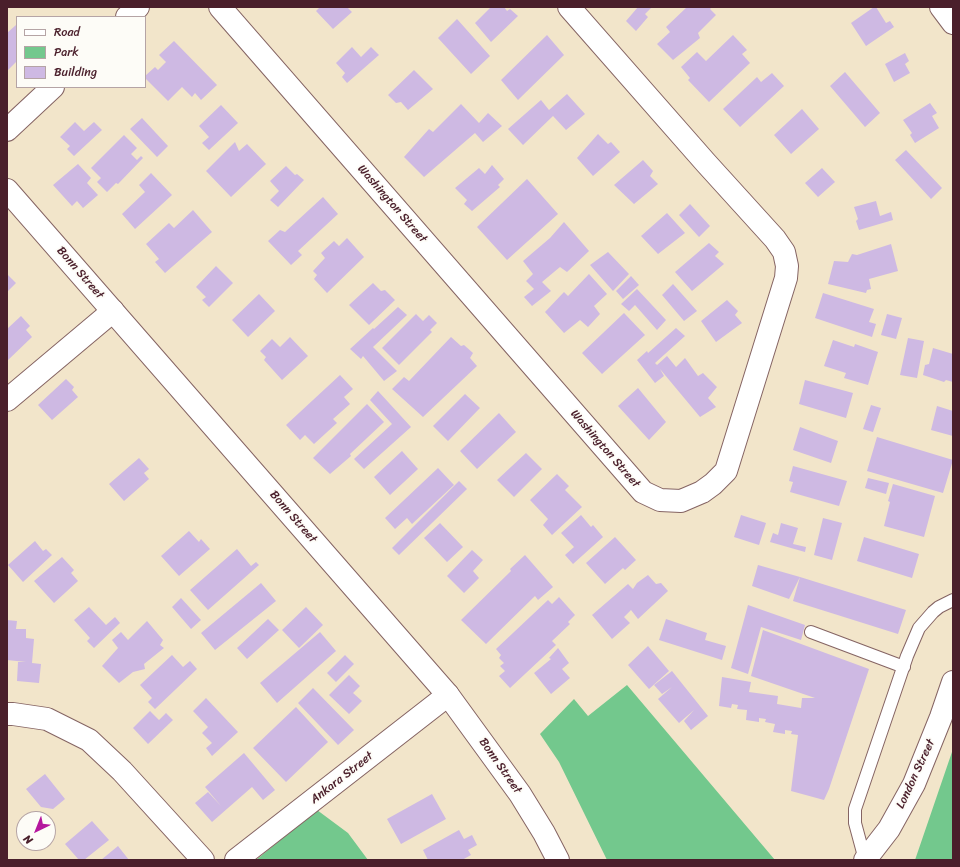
<!DOCTYPE html>
<style>
body{margin:0}
#map{position:relative;width:960px;height:867px;overflow:hidden;background:#f2e5ca;font-family:Sriracha,sans-serif}
canvas{display:block}
.frame{position:absolute;inset:0;border:8px solid #4a1f2b;pointer-events:none}
.legend{position:absolute;left:16px;top:16px;width:130px;height:72px;box-sizing:border-box;background:#fdfcf7;border:1px solid #b5a4a5;margin:0;padding:5px 7px;list-style:none;font-size:12px;color:#4a1f2b}
.legend li{display:flex;align-items:center;gap:8px;height:20px}
.legend b{width:20px;border:1px solid #b5a4a5}
.north{position:absolute;left:16px;top:811px;width:40px;height:40px;box-sizing:border-box;background:#fdfcf7;border:1px solid #b5a4a5;border-radius:50%;rotate:223deg;font-size:11px;font-weight:700;line-height:16px;text-align:center;color:#4a1f2b}
.north::after{content:'';display:block;margin:auto;width:14px;height:18px;background:#b5179e;clip-path:polygon(50% 0,100% 100%,50% 72%,0 100%)}
</style>
<div id="map">
<canvas width="960" height="867"></canvas>
<div class="frame"></div>
<ul class="legend">
<li><b style="height:5px;background:#fff"></b>Road</li>
<li><b style="height:11px;background:#73c88d"></b>Park</li>
<li><b style="height:11px;background:#ceb9e3"></b>Building</li>
</ul>
<div class="north">N</div>
</div>
<script>
const ctx = document.querySelector('canvas').getContext('2d');
ctx.lineJoin = 'round';
function fillPath(path, color) { ctx.fillStyle = color; ctx.fill(path, 'evenodd'); }
const toPath = rows => new Path2D(rows.map(r => 'M' + r).join(''));
function strokePath(path, color, width, dash) { ctx.strokeStyle = color; ctx.lineWidth = width; ctx.lineCap = dash ? 'butt' : 'round'; ctx.setLineDash(dash || []); ctx.stroke(path); }
function write(font, color, halo, rows, align = 'center') {
  ctx.font = font + ' Sriracha,sans-serif'; ctx.lineWidth = 3.5; ctx.setLineDash([]); ctx.textBaseline = 'middle'; ctx.strokeStyle = halo; ctx.fillStyle = color; for (const [text, x, y, turn = 0] of rows) {
    ctx.save(); ctx.translate(x, y); ctx.rotate((+turn || 0) * Math.PI / 180); ctx.textAlign = isNaN(turn) ? turn : align; if (halo) ctx.strokeText(text, 0, 0); ctx.fillText(text, 0, 0); ctx.restore();
  }
}
fillPath(toPath([
 [627,685,775,860,607,860,559,762,540,734,574,699,588,716],
 [953,749,953,860,915,860],
 [317,810,348,833,368,860,256,860]
]), '#73c88d');
fillPath(toPath([
 [320,7,347,7,352,12,333,29,316,11],
 [491,7,504,7,507,11,510,9,518,16,491,42,475,23],
 [638,7,652,7,645,14,648,17,636,31,626,21],
 [687,7,712,7,710,9,716,15,698,33,700,38,673,60,657,44,670,32,666,27],
 [874,7,876,7,886,23,890,21,894,27,866,46,851,23],
 [457,19,490,56,471,74,438,38],
 [16,25,17,26,17,61,7,71,7,33],
 [547,35,564,55,518,100,501,80],
 [733,35,747,50,742,54,750,63,709,102,688,80,690,78,681,67,697,52,706,61],
 [174,41,217,85,201,100,195,93,192,97,182,87,168,101,145,78,145,76,155,67,158,70,166,62,159,55],
 [352,47,361,57,371,47,379,55,347,83,342,77,345,73,336,63],
 [905,53,909,61,905,64,910,73,894,82,885,64],
 [414,70,433,89,408,110,401,102,396,103,388,95],
 [845,72,880,113,865,127,830,86],
 [772,73,784,86,740,127,723,109,757,77,761,82],
 [567,94,585,114,566,130,553,116,523,145,508,129,541,100,549,110],
 [930,103,937,113,932,116,939,128,915,143,910,135,912,133,903,120],
 [461,104,479,123,488,113,502,126,483,142,475,133,424,177,404,157,429,129,433,132],
 [221,105,238,123,209,150,202,143,209,137,199,126],
 [802,109,819,129,791,154,774,135],
 [142,118,168,146,157,157,130,129],
 [75,122,84,131,94,122,102,130,74,156,67,149,70,146,60,137],
 [598,134,608,144,611,142,620,152,593,176,577,158],
 [124,135,137,148,131,154,137,160,141,156,143,158,118,184,116,183,107,192,97,182,101,178,91,168],
 [235,142,239,151,247,144,266,164,231,197,206,171],
 [906,150,942,188,931,199,895,160],
 [643,160,653,171,650,176,658,184,634,204,614,185],
 [78,164,91,178,87,183,98,195,83,208,77,201,72,206,53,185],
 [492,165,504,179,498,185,500,187,472,211,464,204,467,200,455,188,479,168,485,174],
 [286,166,295,175,297,174,304,180,278,207,270,200,279,191,270,181],
 [822,168,835,182,818,197,805,183],
 [151,173,172,195,135,229,122,214,145,192,139,185],
 [527,179,558,214,507,260,477,227],
 [323,197,338,214,298,251,302,255,291,265,268,241,280,230,285,232],
 [876,201,880,216,891,212,893,220,859,230,856,221,858,219,854,207],
 [690,204,710,226,699,237,679,215],
 [193,210,212,232,165,273,155,262,159,259,146,244,169,223,174,228],
 [667,213,685,233,658,254,641,236],
 [564,222,589,251,567,272,560,267,542,282,551,291,532,306,524,297,534,289,526,281,533,274,523,261,550,238],
 [347,238,364,257,327,293,314,279,317,275,313,271,325,258,321,253,334,241,339,246],
 [709,243,719,252,715,256,724,264,692,291,675,272],
 [891,244,898,271,869,279,871,289,867,290,866,293,828,284,834,261,848,262,852,254,857,255],
 [608,252,629,274,613,291,590,265],
 [216,266,233,283,209,307,202,300,206,297,196,287],
 [7,274,16,283,7,292],
 [589,274,607,294,594,306,600,314,588,327,580,320,564,333,545,312,564,292,568,296],
 [631,276,639,285,623,299,616,291],
 [373,283,381,291,385,290,395,300,369,325,349,305],
 [673,284,697,311,684,321,662,295],
 [637,289,666,320,657,330,635,305,629,311,621,304],
 [823,293,874,309,869,322,876,324,872,337,815,318],
 [259,294,275,311,248,337,232,320],
 [727,300,738,311,735,315,742,323,716,342,701,321],
 [398,307,407,315,373,347,397,371,384,381,363,356,361,359,350,349,373,328,374,329],
 [624,313,645,335,602,374,582,353],
 [416,314,423,321,429,315,437,323,430,330,432,332,399,365,382,348],
 [887,314,902,318,896,339,881,335],
 [21,316,30,326,26,330,32,337,7,361,7,329],
 [676,328,685,336,655,363,657,365,667,356,676,367,685,358,698,376,703,373,717,387,708,398,716,407,700,417,660,369,664,376,655,383,637,360,647,351,648,353],
 [290,337,308,356,282,380,264,360,266,357,260,351,272,339,280,347],
 [451,337,461,346,464,345,473,353,470,358,477,366,423,417,392,389,404,377,409,381],
 [908,338,924,341,917,378,900,375],
 [833,340,854,347,855,344,878,352,868,385,844,378,846,373,824,366],
 [933,348,953,354,953,382,946,380,944,382,923,375,925,365,929,364],
 [340,375,353,389,344,397,350,404,333,419,337,423,314,444,305,435,300,440,286,425],
 [66,379,74,387,72,390,78,397,52,420,38,405],
 [805,380,853,393,846,418,799,404],
 [638,388,666,422,649,440,618,406],
 [378,391,411,427,364,469,354,459,392,424,370,400],
 [465,394,480,408,448,441,433,426],
 [367,404,384,422,350,454,351,456,330,474,313,458],
 [871,405,881,408,873,432,863,429],
 [937,406,953,411,953,436,931,430],
 [499,413,516,432,477,469,460,451],
 [800,427,838,441,831,463,793,450],
 [877,437,953,460,943,493,867,471],
 [402,451,418,469,390,495,374,477],
 [526,453,542,469,514,497,497,480],
 [139,458,149,469,144,473,149,479,124,501,109,484],
 [793,466,847,481,839,506,790,492,793,482,789,481],
 [438,468,454,485,412,524,407,518,395,529,385,518],
 [557,474,569,486,565,490,582,507,552,535,543,525,548,519,530,500],
 [868,478,889,483,886,494,865,488],
 [459,481,467,489,399,555,392,548],
 [893,484,935,496,924,537,884,526,890,502,888,501],
 [581,515,591,527,593,525,603,537,573,564,565,555,574,547,561,533],
 [741,515,766,523,759,545,734,537],
 [823,518,842,523,832,560,814,555],
 [440,523,463,547,447,562,424,538],
 [781,523,798,528,793,544,806,547,805,552,770,542,773,533,778,535],
 [189,531,199,542,201,539,210,549,179,576,161,556],
 [615,537,636,560,625,570,623,568,605,584,586,563],
 [864,537,919,554,912,578,857,561],
 [35,541,43,551,46,549,52,555,23,582,8,565],
 [237,549,251,566,256,562,259,565,208,610,190,590],
 [472,550,483,560,473,571,479,578,464,593,447,576],
 [525,555,553,587,538,600,535,596,486,644,461,620,511,571,510,569],
 [62,557,74,570,71,573,78,581,54,603,34,581],
 [758,565,800,577,906,610,898,634,793,601,800,577,789,599,752,586],
 [648,575,656,584,661,583,668,591,638,619,631,610,624,617,630,623,612,639,592,615,628,584,633,589,637,583],
 [261,583,276,601,215,650,201,633],
 [559,597,575,615,568,622,570,624,552,641,556,645,510,688,499,676,505,671,500,666,504,663,499,658,501,655,496,649,548,600,552,604],
 [181,598,201,620,191,629,172,607],
 [748,605,805,625,801,640,761,627,748,674,731,668],
 [89,607,106,625,115,617,120,623,94,648,87,641,90,638,74,620],
 [306,607,323,625,299,648,282,630],
 [268,619,279,630,247,659,237,648],
 [666,619,707,633,705,640,726,646,722,660,659,640],
 [7,620,17,621,16,629,26,629,26,638,34,639,32,663,41,664,39,683,17,681,18,662,26,662,7,660],
 [147,621,163,640,160,645,164,648,144,664,145,669,133,672,119,683,102,666,118,648,112,640,121,632,128,640],
 [763,630,869,669,829,789,824,800,791,791,798,735,791,734,792,731,785,730,785,734,773,732,775,724,765,722,766,719,759,718,759,722,746,720,747,710,737,709,738,705,732,704,731,708,719,706,722,677,751,682,749,692,778,696,777,704,801,708,802,698,815,698,751,676],
 [320,632,336,651,277,703,260,683],
 [648,646,669,671,649,689,628,665],
 [558,648,569,663,562,669,570,678,551,694,534,673,551,659,549,658],
 [172,655,183,667,190,661,197,669,155,709,148,702,152,698,140,685],
 [345,655,354,664,336,682,327,673],
 [672,671,708,716,691,730,684,721,694,710,679,723,658,699,672,687,662,694,654,685],
 [349,675,360,686,353,693,362,701,349,714,329,695],
 [313,688,354,730,338,745,298,703],
 [206,698,238,732,212,756,206,748,212,743,202,733,208,727,193,711],
 [296,707,328,742,286,782,253,748],
 [150,711,159,720,166,713,173,720,148,744,133,728],
 [244,753,275,790,263,800,252,787,212,822,195,803,208,792,221,806,205,787],
 [45,774,65,799,53,809,41,807,26,789],
 [432,794,446,819,401,844,387,819],
 [92,821,109,840,84,860,79,860,65,844],
 [459,830,464,839,472,835,477,845,468,850,471,855,462,860,428,860,423,850],
 [118,846,129,860,101,860]
]), '#ceb9e3');
const lane = toPath([
 [811,632,904,667],
 [865,860,855,823,855,809,907,656,919,628,933,612,939,607,953,600]
]);
const street = toPath([
 [220,7,643,492,660,500,681,501,702,492,713,484,726,471,786,278,787,266,784,252,775,239,706,163,569,7],
 [941,7,953,23],
 [127,17,138,7],
 [7,130,53,87],
 [7,400,113,311],
 [7,714,13,714,47,719,89,740,122,771,203,860],
 [236,860,448,695],
 [865,860,889,829,914,784,941,717,953,682]
]);
const secondary = toPath([
 [7,190,448,695,520,794,544,833,558,860]
]);
strokePath(lane, '#856463', 14);
strokePath(street, '#856463', 24);
strokePath(secondary, '#856463', 24);
strokePath(lane, '#fff', 12);
strokePath(street, '#fff', 22);
strokePath(secondary, '#fff', 22);
write('12px', '#4a1f2b', '#fdfcf7', [
 ["Washington Street",392,204,49],
 ["Bonn Street",80,273,49],
 ["Washington Street",605,449,49],
 ["Bonn Street",293,517,49],
 ["Bonn Street",500,766,55],
 ["London Street",916,774,-65],
 ["Ankara Street",342,778,-38]
]);
</script>
